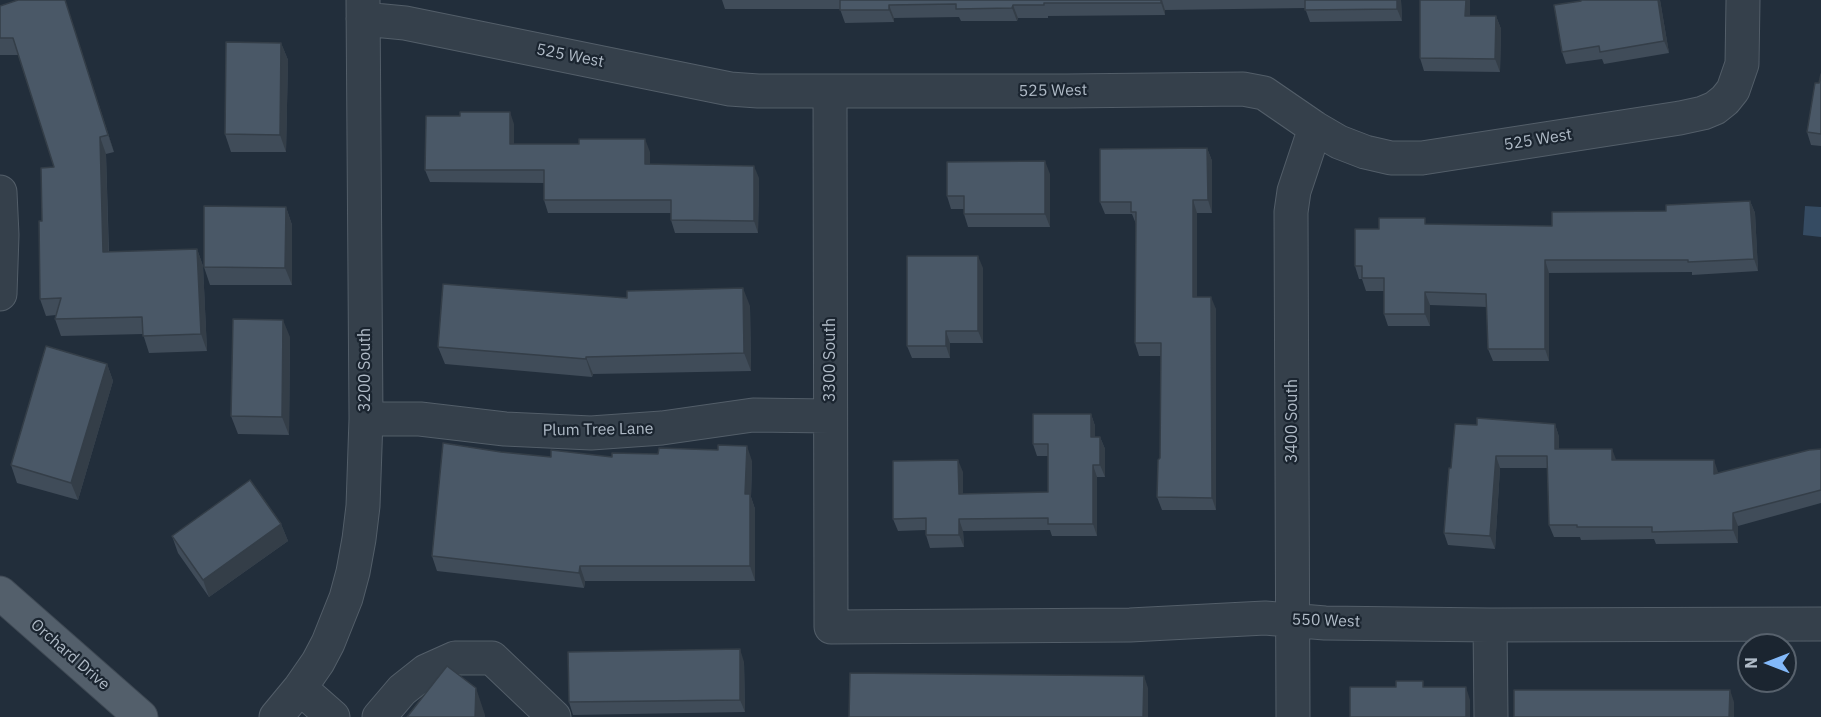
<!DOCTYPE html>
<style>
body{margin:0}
#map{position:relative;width:1821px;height:717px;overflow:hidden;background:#222e3b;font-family:"IBM Plex Sans",sans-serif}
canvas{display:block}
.north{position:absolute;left:1737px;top:633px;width:60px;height:60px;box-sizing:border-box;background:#1b2530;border:2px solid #57616c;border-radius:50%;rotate:270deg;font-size:16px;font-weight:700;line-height:24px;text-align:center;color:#b0bbc7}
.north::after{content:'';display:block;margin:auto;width:21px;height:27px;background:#83b9f9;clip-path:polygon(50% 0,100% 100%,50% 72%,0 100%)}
</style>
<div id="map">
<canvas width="1821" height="717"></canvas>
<div class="north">N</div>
</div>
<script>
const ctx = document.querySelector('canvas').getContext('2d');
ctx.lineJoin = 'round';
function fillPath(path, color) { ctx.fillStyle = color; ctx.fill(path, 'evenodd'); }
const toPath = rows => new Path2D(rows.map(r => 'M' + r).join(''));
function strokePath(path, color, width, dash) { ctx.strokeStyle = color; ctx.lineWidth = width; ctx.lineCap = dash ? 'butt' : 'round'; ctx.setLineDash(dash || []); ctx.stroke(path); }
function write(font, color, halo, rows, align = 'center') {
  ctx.font = font + ' "IBM Plex Sans",sans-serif'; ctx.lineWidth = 4.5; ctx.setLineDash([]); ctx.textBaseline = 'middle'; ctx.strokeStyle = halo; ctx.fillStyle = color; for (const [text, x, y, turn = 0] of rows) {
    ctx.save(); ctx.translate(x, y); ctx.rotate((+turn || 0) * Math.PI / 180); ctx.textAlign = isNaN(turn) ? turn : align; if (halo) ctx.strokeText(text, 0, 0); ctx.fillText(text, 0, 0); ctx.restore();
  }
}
fillPath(toPath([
 [1805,206,1821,207,1821,237,1803,235]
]), '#354b62');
const minor = toPath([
 [363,19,405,23,730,89,758,91,1067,91,1243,89,1264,93,1315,128,1339,142,1365,152,1391,158,1422,158,1680,118,1703,113,1715,108,1725,100,1733,90,1742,64,1743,0],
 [830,93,831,627,1130,625,1265,618,1325,623,1490,625,1821,624],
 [0,192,2,235,0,294],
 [366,419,420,419,505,429,591,433,662,428,753,415,830,416],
 [1490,625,1491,717],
 [300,688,333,717],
 [276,717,300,688,318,662,328,643,346,598,353,572,359,539,363,506,366,419,363,0],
 [379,717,402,690,426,671,455,658,492,658,554,717],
 [1293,717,1291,212,1294,191,1315,128]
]);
const major = toPath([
 [0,593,141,717]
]);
strokePath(minor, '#535e69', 35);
strokePath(major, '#3f4954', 35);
strokePath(minor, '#35404b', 33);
strokePath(major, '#535f6b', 33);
fillPath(toPath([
 [65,0,114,152,106,154,109,252,197,249,203,266,207,351,149,353,143,334,61,336,55,319,56,315,46,316,40,299,42,221,54,167,18,55,0,55,0,6],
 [722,0,1401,0,1402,21,1310,22,1305,8,1165,10,1165,15,1048,16,1048,18,1018,18,1017,21,961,21,959,17,894,18,894,22,845,23,840,9,725,9],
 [1420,0,1470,0,1470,16,1496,16,1501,29,1500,72,1424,71,1420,58],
 [1660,0,1669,53,1604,64,1602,59,1566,64,1562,52],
 [281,43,288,60,286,152,231,152,225,134],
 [1821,74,1821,146,1811,145,1807,132,1819,83],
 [514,124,514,144,650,152,650,164,759,178,758,233,675,233,671,220,671,213,548,213,544,200,544,183,430,182,425,170],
 [1207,148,1212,161,1212,213,1197,213,1197,297,1216,309,1216,510,1162,510,1157,497,1160,458,1161,356,1139,356,1135,343,1136,224,1132,214,1105,214,1100,202],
 [1050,174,1050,227,968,227,964,214,964,209,951,209,947,196],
 [1750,201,1755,213,1758,271,1692,275,1692,272,1549,273,1549,361,1493,361,1488,349,1487,307,1430,305,1430,326,1388,326,1384,314,1384,291,1366,291,1362,279,1359,279,1355,266,1379,229,1427,224,1552,226],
 [286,207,292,225,292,285,210,285,204,267],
 [983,268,983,343,950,343,950,358,912,358,907,346],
 [627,298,750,306,751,371,593,374,592,377,445,364,438,347],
 [290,337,289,435,238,434,231,416],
 [107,364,113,381,78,500,17,483,11,465],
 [1091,414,1095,426,1095,437,1100,437,1105,449,1105,477,1097,477,1097,536,1052,536,1050,530,963,531,964,547,930,548,926,535,926,530,898,531,893,519,963,472,963,494,1048,492,1048,456,1037,456,1033,444],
 [1555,424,1559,437,1559,449,1616,460,1718,473,1821,449,1821,503,1738,526,1738,543,1656,544,1654,539,1581,540,1580,537,1554,537,1549,525,1548,468,1500,468,1495,549,1448,545,1444,533,1451,468,1477,425],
 [501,452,551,457,612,457,752,461,751,497,755,509,755,581,585,581,584,588,437,571,432,556],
 [281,524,288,541,209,597,178,553,172,536],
 [744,662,745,712,573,715,569,702]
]), '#404c59');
fillPath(toPath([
 [65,0,114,152,108,135],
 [1161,0,1162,0,1165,10,1165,15,1161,3],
 [1397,0,1401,0,1402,21,1397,9],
 [1466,0,1470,0,1470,28,1465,16],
 [1658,0,1660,0,1669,53,1664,41],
 [889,5,894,18,894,22,889,10],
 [1013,5,1018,18,1017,21,1012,8],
 [1496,16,1501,29,1500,72,1495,59],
 [281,43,288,60,286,152,280,135],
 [510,112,514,124,514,156,510,144],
 [100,137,106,154,109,269,103,252],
 [645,139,650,152,650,176,645,164],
 [1207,148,1212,161,1212,213,1208,200],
 [1045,161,1050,174,1050,227,1045,214],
 [754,166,759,178,758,233,754,221],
 [1193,200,1197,213,1197,309,1193,297],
 [1750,201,1755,213,1758,271,1754,259],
 [286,207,292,225,292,285,285,268],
 [197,249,203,266,207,351,201,334],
 [978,256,983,268,983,343,978,331],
 [1545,260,1549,273,1549,361,1545,349],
 [743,288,750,306,751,371,744,353],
 [1425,292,1430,305,1430,326,1425,314],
 [1211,297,1216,309,1216,510,1212,498],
 [283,320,290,337,289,435,282,417],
 [946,331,950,343,950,358,946,346],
 [586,357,593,374,592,377,586,359],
 [107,364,113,381,78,500,71,483],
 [1091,414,1095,426,1095,449,1091,437],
 [1555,424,1559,437,1559,462,1555,449],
 [1100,437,1105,449,1105,477,1100,465],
 [747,446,752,461,751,497,755,509,755,581,750,566,745,494],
 [1612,449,1617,462,1612,460],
 [1496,456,1500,468,1495,549,1490,536],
 [958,460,963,472,963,506,959,494],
 [1714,460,1718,472,1718,487,1714,474],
 [1093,465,1097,477,1097,536,1093,524],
 [1733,513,1738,526,1738,543,1733,530],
 [959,519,963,531,964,547,959,535],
 [281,524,288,541,209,597,203,580],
 [580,566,585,581,584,588,579,573],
 [740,649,744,662,745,712,740,700],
 [1144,676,1148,688,1148,717,1143,717],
 [1466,687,1470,700,1470,717,1466,717],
 [476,688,485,715,485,717,475,717],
 [1730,690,1734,702,1734,717,1729,717]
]), '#343e48');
const building = toPath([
 [18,0,65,0,108,135,100,137,103,252,197,249,201,334,143,336,142,317,55,319,61,298,40,299,39,221,42,221,41,168,54,167,13,38,0,38,0,6,18,0],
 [840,0,1161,0,1161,3,1044,3,1044,5,1013,5,1012,8,956,9,956,4,889,5,889,10,840,10,840,0],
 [1305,0,1397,0,1397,9,1305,10,1305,0],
 [1420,0,1466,0,1465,16,1496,16,1495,59,1420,58,1420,0],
 [1581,0,1658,0,1664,41,1600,52,1599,46,1562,52,1554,5,1581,1,1581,0],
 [226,42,281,43,280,135,225,134,226,42],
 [1821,74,1821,134,1807,132,1815,83,1819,83,1821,74],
 [460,112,510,112,510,144,579,144,579,139,645,139,645,164,754,166,754,221,671,220,671,200,544,200,544,170,425,170,426,116,460,116,460,112],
 [1207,148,1208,200,1193,200,1193,297,1211,297,1212,498,1157,497,1158,460,1160,458,1161,343,1135,343,1136,212,1131,212,1131,202,1100,202,1100,149,1207,148],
 [1045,161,1045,214,964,214,964,196,947,196,947,162,1045,161],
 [1750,201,1754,259,1688,262,1688,260,1545,260,1545,349,1488,349,1486,294,1425,292,1425,314,1384,314,1384,278,1362,278,1362,266,1355,266,1355,229,1379,229,1379,218,1425,218,1425,224,1552,226,1552,212,1666,211,1666,205,1750,201],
 [204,206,286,207,285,268,204,267,204,206],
 [907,256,978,256,978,331,946,331,946,346,907,346,907,256],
 [443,284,627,298,627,291,743,288,744,353,586,357,586,359,438,347,443,284],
 [233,319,283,320,282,417,231,416,233,319],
 [46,346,107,364,71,483,11,465,46,346],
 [1033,414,1091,414,1091,437,1100,437,1100,465,1093,465,1093,524,1048,524,1048,518,959,519,959,535,926,535,926,518,893,519,893,461,958,460,959,494,1048,492,1048,444,1033,444,1033,414],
 [1477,418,1555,424,1555,449,1612,449,1612,460,1714,460,1714,474,1809,450,1821,449,1821,490,1733,513,1733,530,1652,532,1652,527,1577,527,1577,525,1549,525,1547,456,1496,456,1490,536,1444,533,1449,468,1451,468,1455,424,1477,425,1477,418],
 [443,443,501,452,551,457,551,450,612,457,612,453,658,454,659,448,718,450,718,445,747,446,745,494,750,494,750,566,580,566,579,573,432,556,443,443],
 [250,480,281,524,203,580,172,536,250,480],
 [740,649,740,700,569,702,568,652,740,649],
 [447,666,476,688,475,717,407,717,447,666],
 [850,673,1144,676,1143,717,849,717,850,673],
 [1396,681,1423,681,1423,687,1466,687,1466,717,1350,717,1350,687,1396,687,1396,681],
 [1514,690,1730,690,1729,717,1514,717,1514,690]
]);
fillPath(building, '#4a5867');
strokePath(building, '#343e48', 1.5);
write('16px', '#b0bbc7', '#1b2530', [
 ["525 West",570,56,11],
 ["525 West",1053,91,-1],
 ["525 West",1538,140,-9],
 ["3300 South",830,360,-90],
 ["3200 South",365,370,-90],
 ["3400 South",1292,421,-90],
 ["Plum Tree Lane",598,430,-1],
 ["550 West",1326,621,2],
 ["Orchard Drive",70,655,41]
]);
</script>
